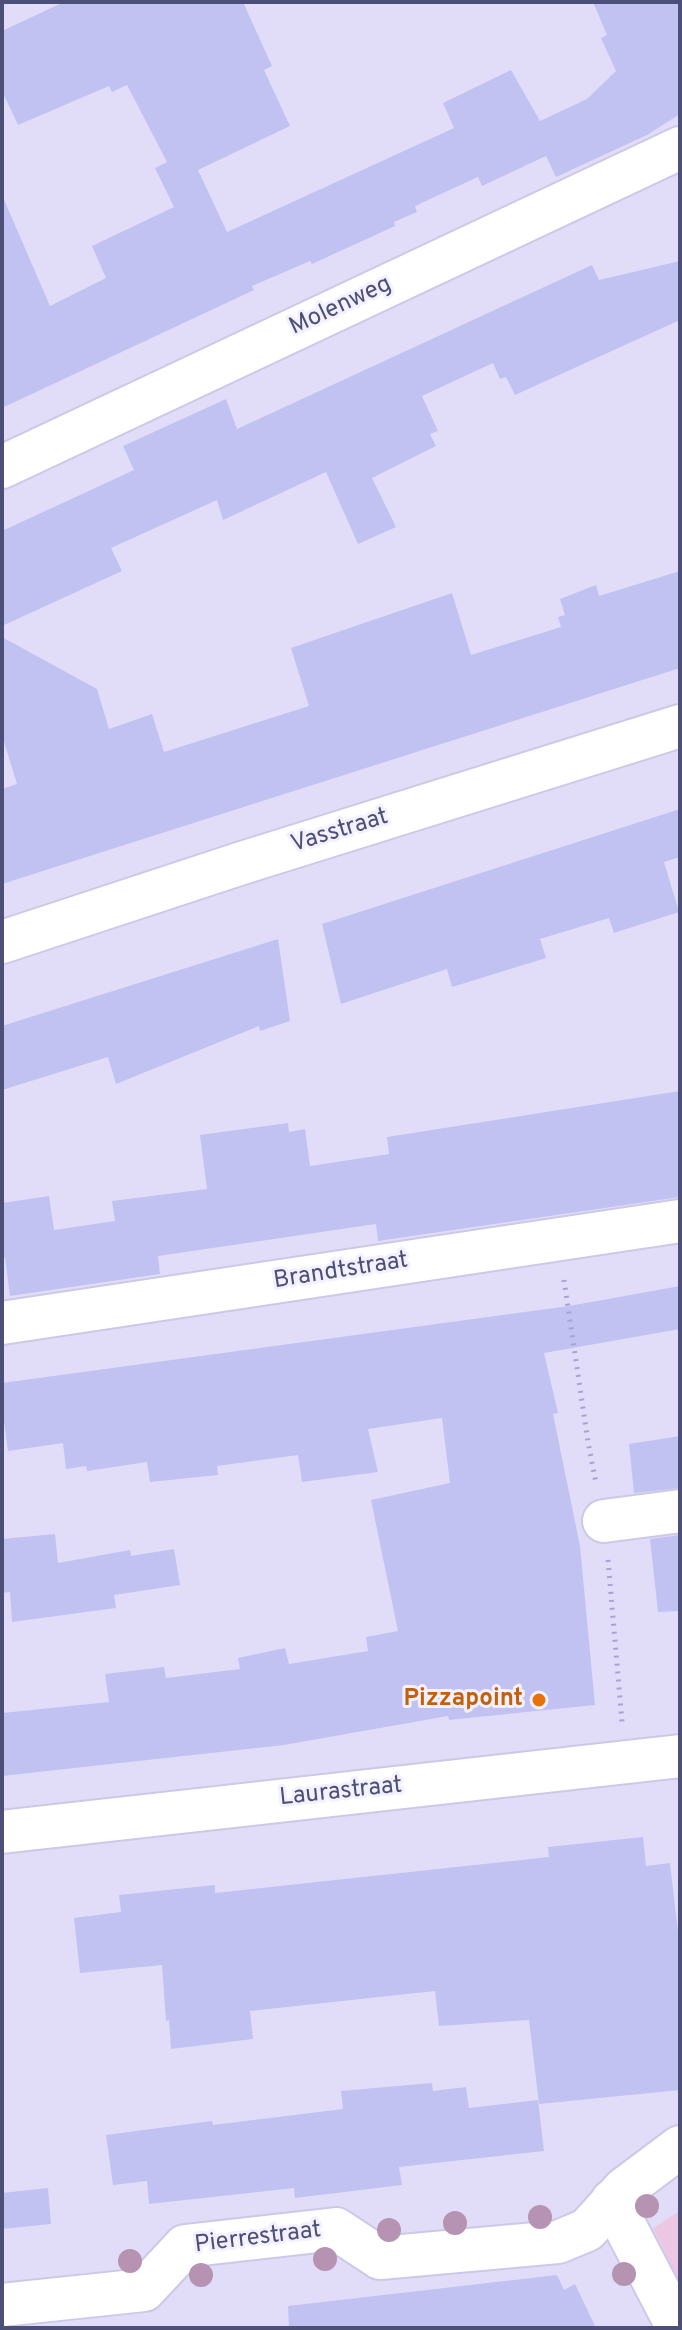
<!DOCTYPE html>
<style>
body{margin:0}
#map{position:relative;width:682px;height:2330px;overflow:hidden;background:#ede9fc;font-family:Overpass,sans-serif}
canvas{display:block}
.frame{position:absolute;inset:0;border:4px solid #4c4f77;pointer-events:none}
</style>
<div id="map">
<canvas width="682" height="2330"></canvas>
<div class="frame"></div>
</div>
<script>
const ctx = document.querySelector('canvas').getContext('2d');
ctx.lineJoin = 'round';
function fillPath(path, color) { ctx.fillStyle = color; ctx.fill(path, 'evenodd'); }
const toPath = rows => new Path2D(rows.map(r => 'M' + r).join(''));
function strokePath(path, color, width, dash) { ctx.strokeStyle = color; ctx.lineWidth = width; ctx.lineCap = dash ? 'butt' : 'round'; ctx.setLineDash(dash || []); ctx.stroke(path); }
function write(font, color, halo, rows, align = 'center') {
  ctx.font = font + ' Overpass,sans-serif'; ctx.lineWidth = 6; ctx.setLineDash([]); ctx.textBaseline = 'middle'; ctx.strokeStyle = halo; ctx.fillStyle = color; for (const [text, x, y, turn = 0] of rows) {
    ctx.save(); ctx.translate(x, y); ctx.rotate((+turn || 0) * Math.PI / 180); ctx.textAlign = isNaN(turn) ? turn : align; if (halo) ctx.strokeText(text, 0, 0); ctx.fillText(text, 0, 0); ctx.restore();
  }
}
fillPath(toPath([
 [2,2,680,2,680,2328,2,2328]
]), '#e1ddf9');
fillPath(toPath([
 [680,2211,680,2284,653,2228]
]), '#ebc7e4');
fillPath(toPath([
 [64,2,243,2,272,66,264,70,290,126,198,170,227,232,454,128,443,103,511,70,540,121,587,99,616,71,601,38,607,35,593,2,680,2,680,114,647,135,556,177,546,156,482,186,478,177,415,206,417,212,394,222,395,226,312,264,310,261,252,286,254,290,2,408,2,195,50,306,106,278,92,246,174,207,155,168,167,162,127,85,112,92,109,86,18,125,2,91,2,31],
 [680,261,680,320,515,395,506,377,500,379,493,363,422,396,438,431,430,434,436,446,372,478,396,527,358,544,326,472,223,520,217,500,111,548,122,571,2,626,2,531,134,470,123,446,226,399,237,429,592,265,599,280],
 [680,571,680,668,2,884,2,789,17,784,2,735,2,637,97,689,109,729,152,714,164,752,309,706,291,648,452,593,471,655,561,627,558,617,565,615,560,599,596,585,599,596],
 [680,809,680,857,664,862,679,912,614,933,609,918,540,939,546,958,452,987,447,969,341,1004,322,924],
 [278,939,290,1021,260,1031,259,1026,116,1084,108,1057,2,1090,2,1026],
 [680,1091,680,1197,378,1241,376,1224,158,1256,160,1274,10,1296,5,1257,2,1258,2,1203,49,1196,54,1230,115,1221,112,1201,207,1189,200,1135,288,1123,289,1132,305,1129,310,1166,389,1154,387,1137],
 [680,1286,680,1329,544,1353,558,1413,553,1414,580,1546,595,1705,449,1720,448,1716,284,1745,2,1776,2,1713,109,1702,105,1674,164,1667,166,1678,240,1669,238,1658,285,1648,289,1664,368,1651,366,1637,398,1631,371,1500,450,1483,442,1418,368,1429,378,1472,302,1482,298,1455,217,1466,218,1475,150,1482,147,1462,87,1471,86,1466,66,1469,63,1443,8,1451,2,1406,2,1383,569,1306],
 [680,1436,680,1488,634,1493,629,1444],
 [55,1534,58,1563,130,1550,131,1556,174,1549,180,1585,114,1595,116,1608,12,1622,10,1592,2,1593,2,1539],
 [680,1535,680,1611,658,1612,650,1539],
 [643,1837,646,1866,670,1863,680,1949,680,2090,539,2104,529,2020,439,2026,435,1991,250,2011,253,2039,171,2049,169,2020,166,2021,162,1965,80,1973,74,1918,121,1912,119,1895,215,1885,215,1893,549,1857,548,1847],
 [432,2083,433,2091,466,2087,469,2108,538,2100,544,2151,399,2167,402,2185,295,2198,294,2188,149,2204,147,2181,113,2185,106,2135,212,2121,213,2125,343,2109,341,2091],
 [48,2188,51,2224,2,2229,2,2193],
 [557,2275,564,2290,575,2284,596,2328,289,2328,288,2306]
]), '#c1c2f2');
const minor = toPath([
 [2,467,680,148],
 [2,942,242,863,680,726],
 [2,1323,680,1221],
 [604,1521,680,1511],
 [2,1832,680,1756],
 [612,2201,678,2328],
 [2,2305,144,2290,185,2246,336,2229,380,2258,558,2242,587,2230,624,2189,680,2147]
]);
strokePath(minor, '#cbc9e7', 46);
strokePath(toPath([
 [564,1280,588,1442,596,1483],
 [608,1560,622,1722]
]), '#a3a5d7', 5, [2, 6]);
strokePath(minor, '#fff', 42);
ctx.fillStyle = '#b692b3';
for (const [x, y] of [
 [647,2206],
 [540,2217],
 [455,2223],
 [389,2230],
 [325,2259],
 [130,2261],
 [624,2274],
 [201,2275]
]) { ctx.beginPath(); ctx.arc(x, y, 12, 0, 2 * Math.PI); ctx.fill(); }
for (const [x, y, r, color] of [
 [539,1700,8,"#e8710a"]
]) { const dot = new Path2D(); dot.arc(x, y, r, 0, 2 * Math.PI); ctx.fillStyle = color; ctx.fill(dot); strokePath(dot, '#f3f0ff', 3); }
write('24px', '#4c4f77', '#f3f0ff', [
 ["Molenweg",341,307,-25],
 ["Vasstraat",340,832,-17],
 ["Brandtstraat",341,1272,-9],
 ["Laurastraat",341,1793,-6],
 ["Pierrestraat",258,2239,-7]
]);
write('bold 24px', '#c56008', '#f3f0ff', [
 ["Pizzapoint",523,1700]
], 'right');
</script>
